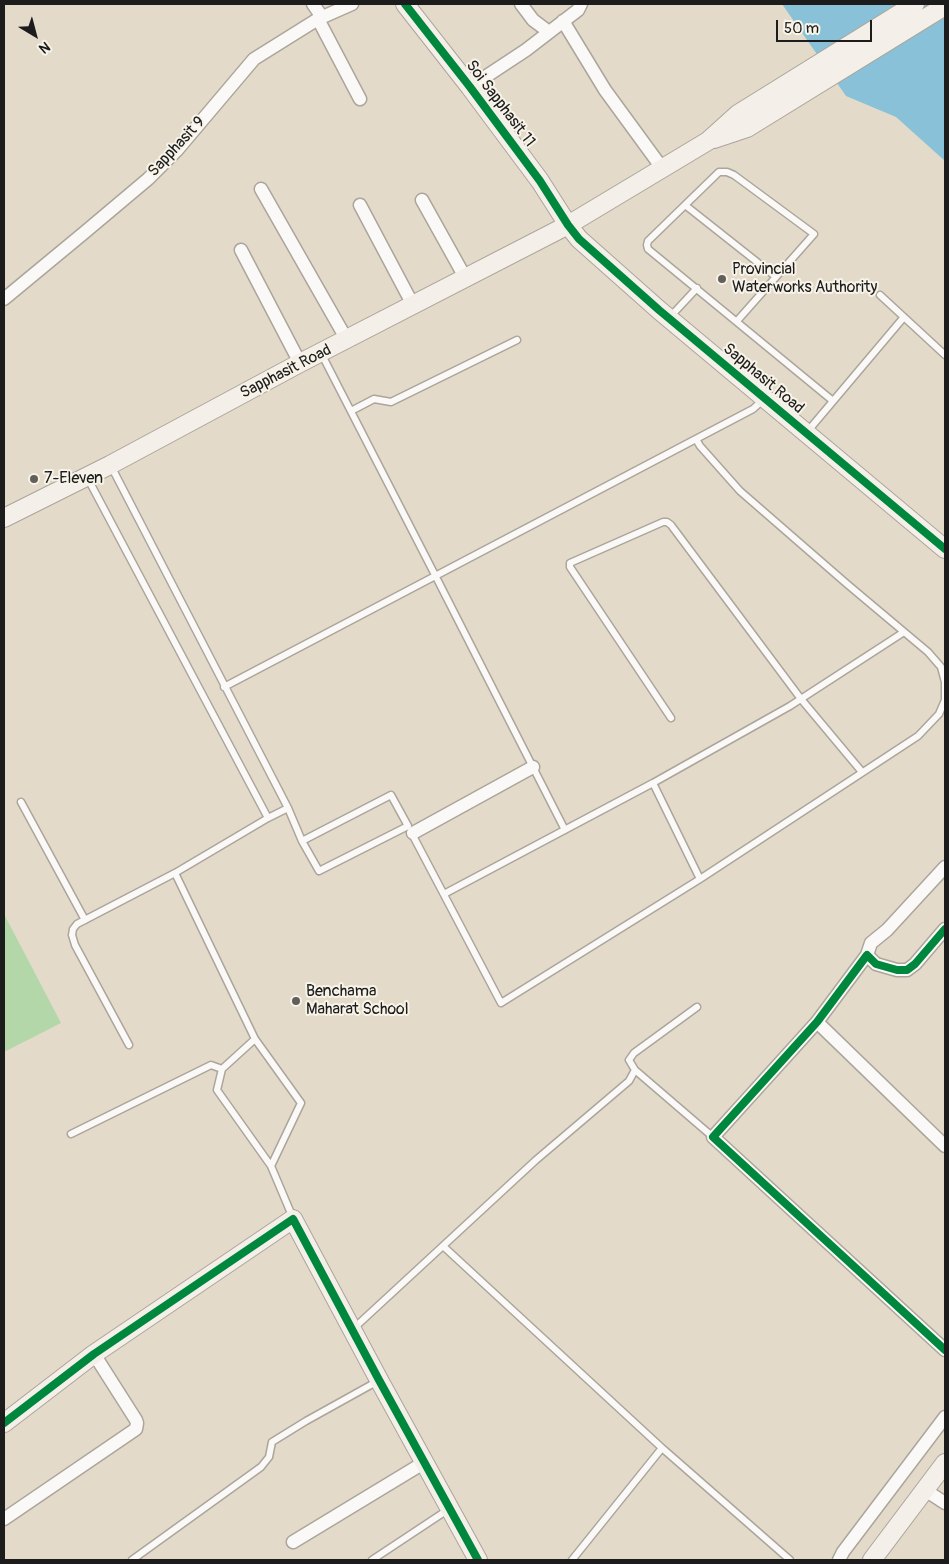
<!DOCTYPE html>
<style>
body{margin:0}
#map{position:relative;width:949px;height:1564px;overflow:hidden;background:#e3dac9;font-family:Pangolin,sans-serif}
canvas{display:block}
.frame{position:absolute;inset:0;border:5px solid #1c1c1c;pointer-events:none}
.north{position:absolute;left:10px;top:10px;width:50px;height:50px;-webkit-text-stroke:4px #f7f3e8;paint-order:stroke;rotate:143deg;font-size:14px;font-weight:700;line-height:20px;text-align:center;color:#1c1c1c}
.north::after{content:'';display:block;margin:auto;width:18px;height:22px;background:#1c1c1c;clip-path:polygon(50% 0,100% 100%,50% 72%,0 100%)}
.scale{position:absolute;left:776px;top:20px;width:96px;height:22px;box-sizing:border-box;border:2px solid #1c1c1c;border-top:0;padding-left:6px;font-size:15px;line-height:18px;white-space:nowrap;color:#1c1c1c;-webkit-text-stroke:4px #f7f3e8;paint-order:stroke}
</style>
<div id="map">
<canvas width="949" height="1564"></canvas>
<div class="frame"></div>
<div class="north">N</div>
<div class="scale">50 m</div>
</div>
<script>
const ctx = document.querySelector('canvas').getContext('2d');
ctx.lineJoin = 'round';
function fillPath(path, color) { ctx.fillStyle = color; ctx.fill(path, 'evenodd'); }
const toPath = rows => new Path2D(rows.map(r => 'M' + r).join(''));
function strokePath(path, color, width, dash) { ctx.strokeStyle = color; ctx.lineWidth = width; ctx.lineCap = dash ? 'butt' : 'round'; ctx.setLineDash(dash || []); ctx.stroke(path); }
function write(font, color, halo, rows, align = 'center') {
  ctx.font = font + ' Pangolin,sans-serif'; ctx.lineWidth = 4; ctx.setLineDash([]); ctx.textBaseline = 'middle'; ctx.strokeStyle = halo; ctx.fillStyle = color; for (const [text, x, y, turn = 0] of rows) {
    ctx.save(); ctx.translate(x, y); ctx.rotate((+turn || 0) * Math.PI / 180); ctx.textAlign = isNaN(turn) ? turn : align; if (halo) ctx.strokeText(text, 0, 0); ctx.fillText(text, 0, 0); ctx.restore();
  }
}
fillPath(toPath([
 [4,914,61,1023,4,1052]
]), '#b4d7aa');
fillPath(toPath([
 [782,4,931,4,945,14,945,161,896,117,846,96]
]), '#89c2d8');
const lane = toPath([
 [685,205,776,277],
 [880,295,945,355],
 [670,317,697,288],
 [737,321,814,234,734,175,727,172,719,172,648,241,647,245,648,249,833,401],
 [321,353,435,575,565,830],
 [351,411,374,399,391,402,517,340],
 [807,432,904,317],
 [696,439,700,446,740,491,847,584,928,652,941,667,945,682,945,700,939,714,918,736,700,879],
 [111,466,288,808,302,841,319,871,408,826,391,795,302,841],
 [87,477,268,818],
 [224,687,753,409,764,399],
 [671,718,570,567,570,563,663,522,667,522,671,525,801,699,862,772],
 [21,802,85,920],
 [411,832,501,1003,700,879,653,783],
 [444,894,653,783,790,706,904,632],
 [129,1045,75,945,72,935,73,929,77,924,175,873],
 [222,1069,217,1090,271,1166,301,1103,255,1039,175,873,268,818,288,808],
 [635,1070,713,1137],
 [71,1134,211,1065,222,1069,255,1039],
 [271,1166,293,1218],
 [443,1246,662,1448,790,1560],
 [353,1329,536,1160,629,1081,635,1070,629,1060,634,1053,697,1007],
 [132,1560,261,1467,269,1457,272,1442,306,1421,378,1381],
 [372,1560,449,1509],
 [572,1560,662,1448]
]);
const street = toPath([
 [313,4,322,17],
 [521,4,533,20,549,32],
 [318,19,360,99],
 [563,21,605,90,662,168],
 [470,87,526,50,578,10,581,4],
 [261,189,347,340],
 [422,200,466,279],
 [360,205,413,305],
 [241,250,300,363],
 [4,299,85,232,148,179,177,150,254,59,318,19,352,4],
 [413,833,533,767],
 [945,929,915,964,907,970,897,970,876,964,867,955,817,1022,713,1137,945,1350],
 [867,955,871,943,887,930,945,867],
 [817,1022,945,1146],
 [925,1490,945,1503],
 [4,1519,136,1429,137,1423,136,1420,94,1354],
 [293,1542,425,1462],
 [839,1560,843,1552,945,1417]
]);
const secondary = toPath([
 [405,4,470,87,540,181,568,225,579,239,659,310,945,549],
 [714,139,747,128,945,6],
 [4,518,110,465,300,363,568,225,708,141,738,114,915,4],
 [4,1423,94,1354,293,1219,379,1380,478,1560],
 [872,1560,945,1463]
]);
strokePath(lane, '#aba59b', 9);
strokePath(street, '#aba59b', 15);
strokePath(secondary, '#aba59b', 20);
strokePath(lane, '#fbf9f7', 6);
strokePath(street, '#fbf9f7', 12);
strokePath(secondary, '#f4efe8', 18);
strokePath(toPath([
 [405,4,470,87,540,181,568,225,579,239,659,310,945,549],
 [945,929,915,964,907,970,897,970,876,964,867,955,817,1022,713,1137,945,1350],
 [4,1423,94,1354,293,1219,379,1380,478,1560]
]), '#00873e', 8);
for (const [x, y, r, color] of [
 [722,279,5,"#625e59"],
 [34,479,5,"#625e59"],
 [296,1001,5,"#625e59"]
]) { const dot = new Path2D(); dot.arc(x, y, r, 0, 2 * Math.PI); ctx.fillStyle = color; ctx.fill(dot); strokePath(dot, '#f7f3e8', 2); }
write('16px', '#1c1c1c', '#f7f3e8', [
 ["Soi Sapphasit 11",500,104,53],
 ["Sapphasit 9",177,147,-47],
 ["Sapphasit Road",286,372,-27],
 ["Sapphasit Road",763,379,40]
]);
write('16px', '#1c1c1c', '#f7f3e8', [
 ["Provincial",732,270],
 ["Waterworks Authority",732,288],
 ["7-Eleven",44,479],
 ["Benchama",306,992],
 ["Maharat School",306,1010]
], 'left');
</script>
